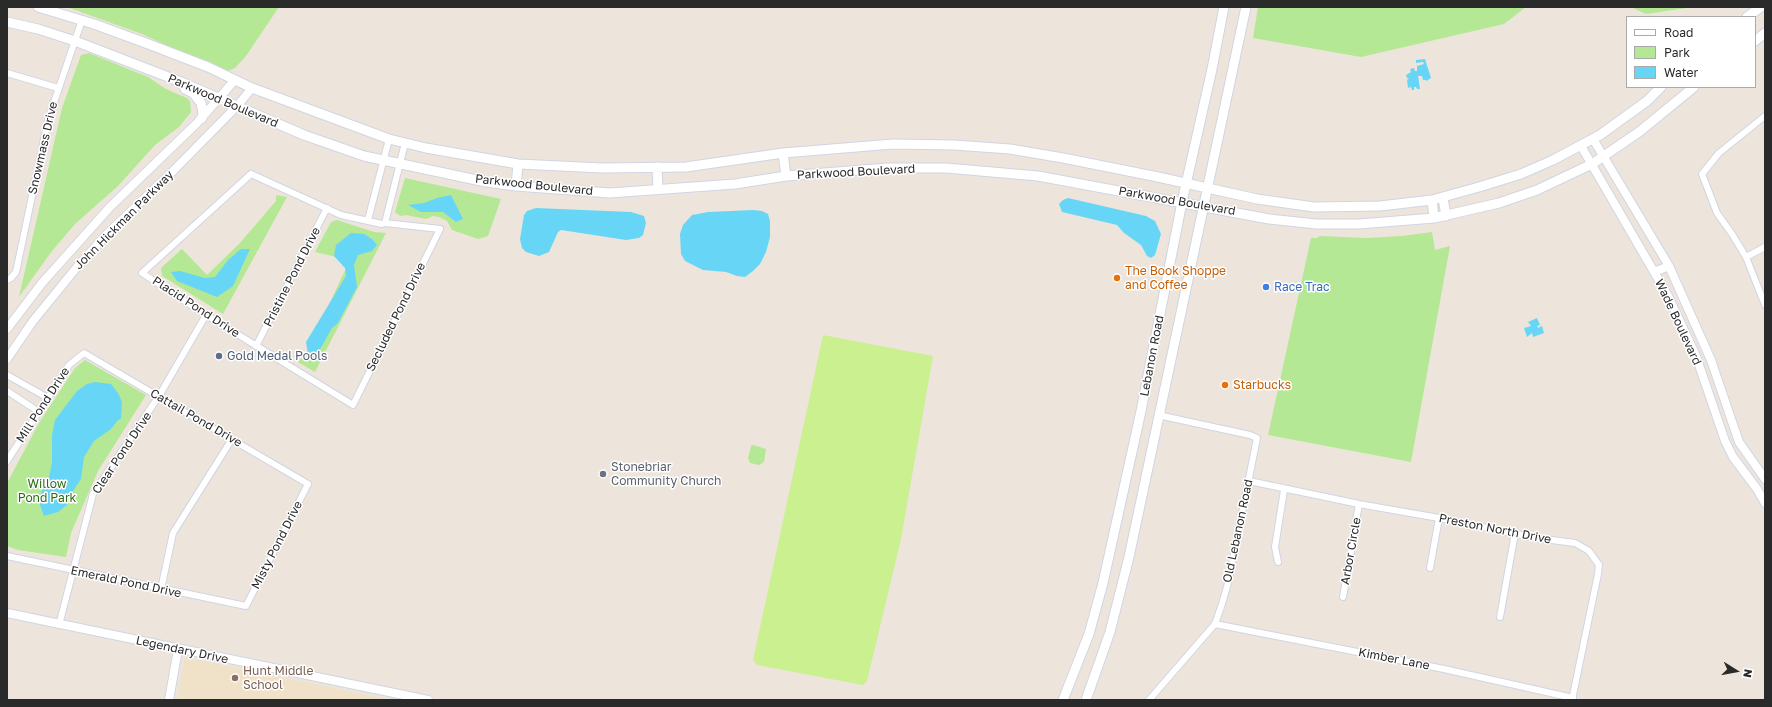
<!DOCTYPE html>
<style>
body{margin:0}
#map{position:relative;width:1772px;height:707px;overflow:hidden;background:#ede5db;font-family:"Golos Text",sans-serif}
canvas{display:block}
.frame{position:absolute;inset:0;border:8px solid #2a2a2a;pointer-events:none}
.legend{position:absolute;left:1626px;top:16px;width:130px;height:72px;box-sizing:border-box;background:#fff;border:1px solid #aaa;margin:0;padding:5px 7px;list-style:none;font-size:12px;color:#2a2a2a}
.legend li{display:flex;align-items:center;gap:8px;height:20px}
.legend b{width:20px;border:1px solid #aaa}
.north{position:absolute;left:1716px;top:651px;width:40px;height:40px;-webkit-text-stroke:3px #fff;paint-order:stroke;rotate:101deg;font-size:11px;font-weight:700;line-height:16px;text-align:center;color:#2a2a2a}
.north::after{content:'';display:block;margin:auto;width:14px;height:18px;background:#2a2a2a;clip-path:polygon(50% 0,100% 100%,50% 72%,0 100%)}
</style>
<div id="map">
<canvas width="1772" height="707"></canvas>
<div class="frame"></div>
<ul class="legend">
<li><b style="height:5px;background:#fff"></b>Road</li>
<li><b style="height:11px;background:#b4e894"></b>Park</li>
<li><b style="height:11px;background:#67d6f6"></b>Water</li>
</ul>
<div class="north">N</div>
</div>
<script>
const ctx = document.querySelector('canvas').getContext('2d');
ctx.lineJoin = 'round';
function fillPath(path, color) { ctx.fillStyle = color; ctx.fill(path, 'evenodd'); }
const toPath = rows => new Path2D(rows.map(r => 'M' + r).join(''));
function strokePath(path, color, width, dash) { ctx.strokeStyle = color; ctx.lineWidth = width; ctx.lineCap = dash ? 'butt' : 'round'; ctx.setLineDash(dash || []); ctx.stroke(path); }
function write(font, color, halo, rows, align = 'center') {
  ctx.font = font + ' "Golos Text",sans-serif'; ctx.lineWidth = 3; ctx.setLineDash([]); ctx.textBaseline = 'middle'; ctx.strokeStyle = halo; ctx.fillStyle = color; for (const [text, x, y, turn = 0] of rows) {
    ctx.save(); ctx.translate(x, y); ctx.rotate((+turn || 0) * Math.PI / 180); ctx.textAlign = isNaN(turn) ? turn : align; if (halo) ctx.strokeText(text, 0, 0); ctx.fillText(text, 0, 0); ctx.restore();
  }
}
fillPath(toPath([
 [185,657,391,700,177,700]
]), '#f0e2c9');
fillPath(toPath([
 [67,7,279,7,246,56,235,68,228,71,221,70,142,34],
 [1258,7,1526,7,1504,24,1361,57,1253,38],
 [1631,7,1693,7,1646,14],
 [89,53,148,77,166,89,187,98,190,101,191,112,179,127,155,145,118,186,75,224,52,251,19,297,62,108,81,55],
 [405,178,501,199,488,236,478,239,452,230,447,221,439,217,433,216,426,219,406,215,400,216,395,212],
 [276,195,287,197,223,314,162,276,161,268,182,249,207,275,239,244,276,201],
 [337,220,374,232,386,233,315,372,298,362,306,353,350,260,315,252,331,222],
 [1432,232,1435,250,1450,246,1411,462,1268,435,1311,238,1317,238,1320,236,1367,238,1402,236],
 [85,360,146,395,98,471,71,533,66,557,18,550,7,546,7,483,39,423,75,368],
 [753,445,766,449,764,462,759,465,750,463,748,458,751,446]
]), '#b4e894');
fillPath(toPath([
 [823,335,933,356,901,539,867,681,863,685,757,665,753,660]
]), '#caf08f');
fillPath(toPath([
 [1425,59,1431,78,1426,81,1426,80,1423,80,1422,76,1418,76,1420,89,1417,89,1416,87,1414,87,1414,90,1412,90,1411,87,1408,88,1407,80,1409,78,1407,78,1406,75,1411,72,1410,69,1414,68,1415,71,1417,71,1417,66,1424,64,1423,62,1416,63,1416,60],
 [451,195,463,219,456,222,443,212,421,212,408,205,424,203,437,198],
 [1068,198,1146,216,1155,221,1161,234,1155,255,1151,258,1147,256,1141,245,1124,233,1117,225,1062,212,1059,204,1063,200],
 [536,208,631,212,644,216,646,223,643,235,639,238,626,240,561,230,558,232,549,252,539,256,526,252,522,248,520,239,524,215,527,211],
 [753,210,762,211,768,214,770,221,770,237,766,252,760,264,753,271,745,277,737,276,726,272,703,270,685,261,681,254,680,234,683,225,692,215,708,212],
 [351,233,364,234,372,239,377,245,372,251,358,255,354,265,357,287,338,323,332,328,319,351,308,354,306,342,346,276,345,268,334,256,336,245],
 [241,249,250,249,233,286,217,297,177,281,171,272,180,271,205,278,215,277,228,260],
 [1537,318,1540,325,1537,326,1538,328,1542,326,1544,333,1533,337,1532,333,1527,337,1524,328,1531,326,1528,322],
 [95,382,111,384,118,393,122,402,121,419,118,420,111,429,94,441,84,457,81,479,67,500,67,505,58,512,44,516,40,505,40,495,49,477,52,463,52,435,55,420,77,391,87,384]
]), '#67d6f6');
const minor = toPath([
 [7,73,58,88],
 [1765,116,1719,153,1702,174,1717,213,1732,234,1746,257,1765,305],
 [251,174,341,215,382,224,385,223,440,229,353,405,206,315,142,273,251,174],
 [368,220,389,139],
 [385,223,405,143],
 [1746,257,1765,247],
 [7,280,11,278,16,272,48,120,82,20],
 [256,346,327,208],
 [7,375,48,398],
 [7,391,39,412],
 [7,461,69,365,84,353,308,484,246,606,7,556],
 [1249,481,1359,504,1439,518,1536,538,1575,543,1589,551,1599,565,1598,574,1572,700],
 [1278,562,1275,547,1284,490],
 [1430,568,1439,518],
 [161,589,173,533,232,439],
 [1343,597,1359,504],
 [1500,617,1515,533],
 [1215,624,1444,669,1573,698],
 [59,625,93,494,159,396,206,315],
 [1149,700,1215,624,1222,604,1228,583,1257,438,1250,435,1158,415]
]);
const tertiary = toPath([
 [1593,139,1669,266,1711,360,1739,442,1765,479],
 [1581,146,1668,296,1696,356,1725,441,1733,457,1757,489,1765,503],
 [1654,272,1669,266],
 [7,329,42,283,110,207,197,123,234,81],
 [7,359,33,321,77,267,106,235,171,173,237,106,252,88],
 [7,613,428,700],
 [169,700,178,649]
]);
const secondary = toPath([
 [38,7,94,24,151,45,208,67,252,88,389,139,426,148,518,164,602,168,686,167,783,153,893,144,954,145,1010,149,1063,158,1158,177,1257,199,1314,207,1380,206,1432,200,1479,187,1521,174,1553,160,1600,135,1647,101,1661,87],
 [1747,17,1761,7],
 [7,22,38,29,75,41,181,82,304,135,364,156,486,182,516,186,610,193,735,184,786,176,888,168,946,168,1038,176,1269,219,1316,224,1359,224,1434,218,1499,203,1537,190,1592,164,1639,132,1694,87],
 [1755,41,1765,33],
 [185,89,193,93,201,103,203,112,202,118],
 [783,153,786,176],
 [657,167,658,189],
 [516,186,518,164],
 [1443,198,1446,216],
 [1432,200,1434,218],
 [1063,700,1089,634,1103,583,1141,411,1182,202,1212,69,1224,7],
 [1086,700,1110,632,1129,557,1246,7]
]);
strokePath(minor, '#d0d5e4', 8);
strokePath(tertiary, '#d0d5e4', 10);
strokePath(secondary, '#d0d5e4', 11);
strokePath(minor, '#fff', 6);
strokePath(tertiary, '#fff', 8);
strokePath(secondary, '#fff', 9);
for (const [x, y, r, color] of [
 [1117,278,4,"#e8710a"],
 [1266,287,4,"#3f7fe0"],
 [219,356,4,"#5c6f8a"],
 [1225,385,4,"#e8710a"],
 [603,474,4,"#6b7280"],
 [235,678,4,"#8d6e63"]
]) { const dot = new Path2D(); dot.arc(x, y, r, 0, 2 * Math.PI); ctx.fillStyle = color; ctx.fill(dot); strokePath(dot, '#fff', 1.5); }
write('12px', '#2a2a2a', '#fff', [
 ["Parkwood Boulevard",223,101,23],
 ["Snowmass Drive",43,148,-77],
 ["Parkwood Boulevard",856,172,-3],
 ["Parkwood Boulevard",534,185,6],
 ["Parkwood Boulevard",1177,201,10],
 ["John Hickman Parkway",124,220,-45],
 ["Pristine Pond Drive",292,277,-63],
 ["Placid Pond Drive",196,307,33],
 ["Secluded Pond Drive",396,317,-64],
 ["Wade Boulevard",1678,322,65],
 ["Lebanon Road",1152,356,-79],
 ["Mill Pond Drive",43,405,-57],
 ["Cattail Pond Drive",196,418,30],
 ["Clear Pond Drive",122,453,-56],
 ["Preston North Drive",1495,529,11],
 ["Old Lebanon Road",1238,531,-78],
 ["Misty Pond Drive",277,545,-63],
 ["Arbor Circle",1351,551,-80],
 ["Emerald Pond Drive",126,582,12],
 ["Legendary Drive",182,650,12],
 ["Kimber Lane",1394,659,11]
]);
write('12px', '#c56008', '#fff', [
 ["The Book Shoppe",1125,271],
 ["and Coffee",1125,285],
 ["Starbucks",1233,385]
], 'left');
write('12px', '#366cbe', '#fff', [
 ["Race Trac",1274,287]
], 'left');
write('12px', '#4e5e75', '#fff', [
 ["Gold Medal Pools",227,356]
], 'left');
write('12px', '#5b616d', '#fff', [
 ["Stonebriar",611,467],
 ["Community Church",611,481]
], 'left');
write('12px', '#2b6c15', '#fff', [
 ["Willow",47,484],
 ["Pond Park",47,498]
]);
write('12px', '#785e54', '#fff', [
 ["Hunt Middle",243,671],
 ["School",243,685]
], 'left');
</script>
